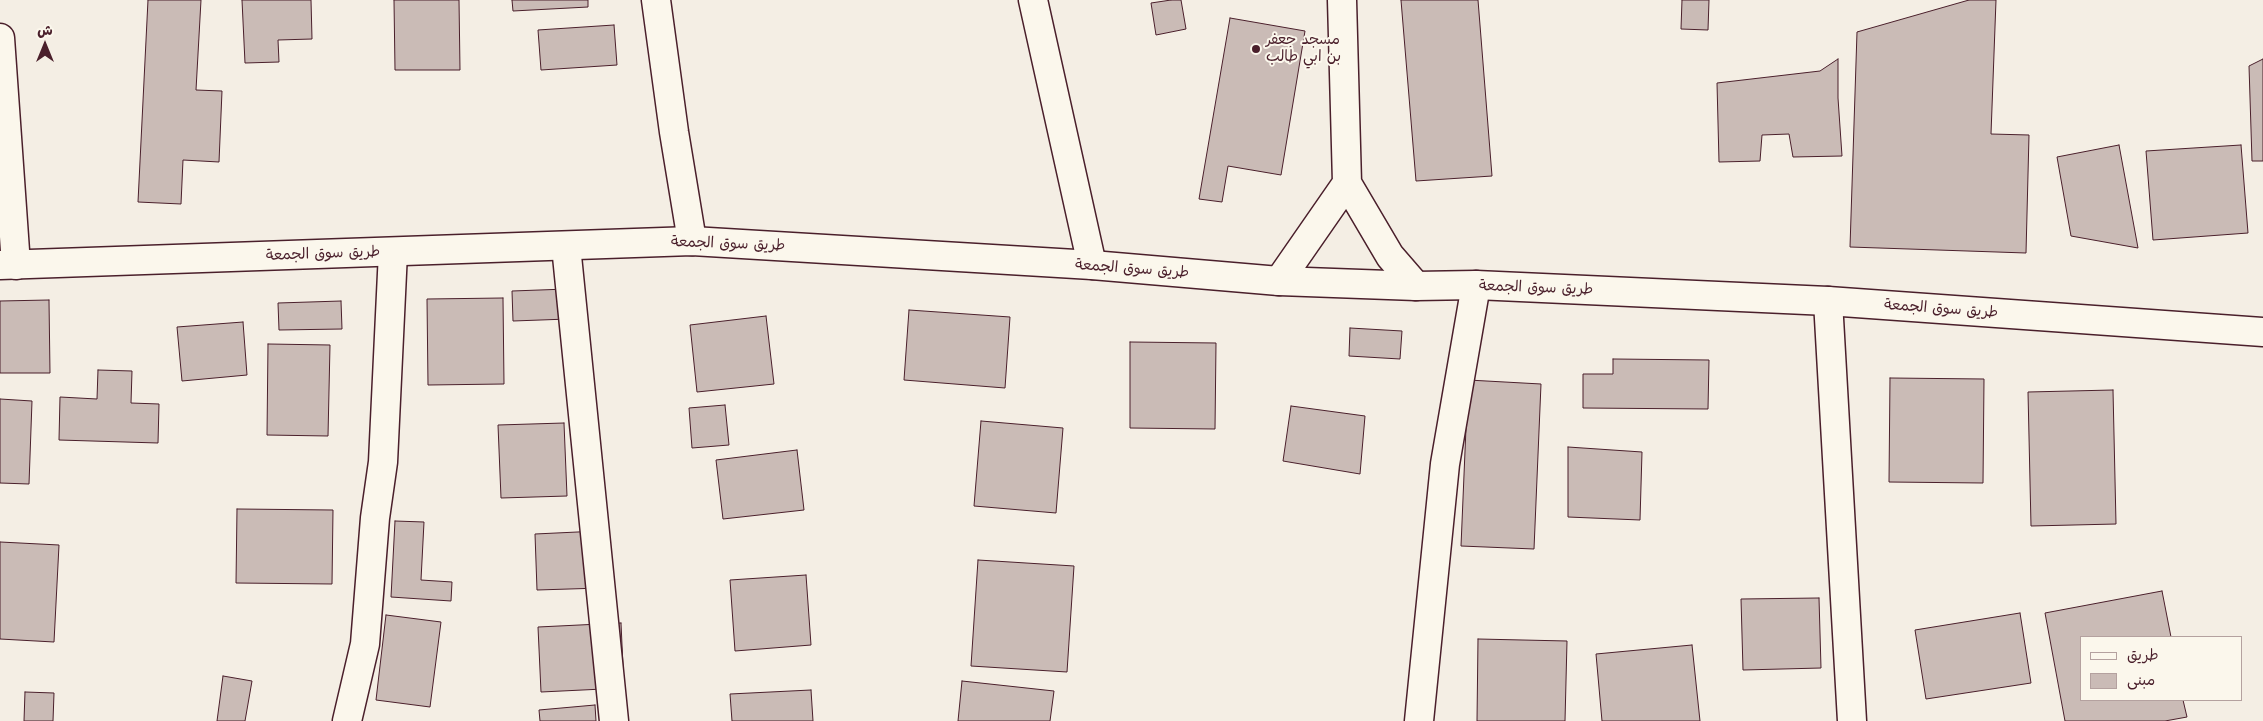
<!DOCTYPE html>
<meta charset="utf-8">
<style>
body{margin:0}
#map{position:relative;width:2263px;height:721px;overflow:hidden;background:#f4eee4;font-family:"Shantell Sans","Playpen Sans Arabic",sans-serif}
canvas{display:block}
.legend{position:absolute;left:2080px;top:636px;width:162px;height:65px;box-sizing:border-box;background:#fbf7ec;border:1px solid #b4a19f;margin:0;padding:6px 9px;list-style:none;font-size:15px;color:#4a1f2b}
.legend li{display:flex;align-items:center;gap:10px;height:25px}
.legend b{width:25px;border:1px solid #b4a19f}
.north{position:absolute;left:20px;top:20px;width:50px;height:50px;-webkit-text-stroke:4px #fbf7ec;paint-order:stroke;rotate:0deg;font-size:14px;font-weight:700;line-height:20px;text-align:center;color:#4a1f2b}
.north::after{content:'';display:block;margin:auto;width:18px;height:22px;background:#4a1f2b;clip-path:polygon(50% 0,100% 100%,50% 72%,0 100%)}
</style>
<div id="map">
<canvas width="2263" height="721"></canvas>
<ul class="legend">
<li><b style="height:6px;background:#fbf7ec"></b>طريق</li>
<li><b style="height:14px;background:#cabbb6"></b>مبنى</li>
</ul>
<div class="north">ش</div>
</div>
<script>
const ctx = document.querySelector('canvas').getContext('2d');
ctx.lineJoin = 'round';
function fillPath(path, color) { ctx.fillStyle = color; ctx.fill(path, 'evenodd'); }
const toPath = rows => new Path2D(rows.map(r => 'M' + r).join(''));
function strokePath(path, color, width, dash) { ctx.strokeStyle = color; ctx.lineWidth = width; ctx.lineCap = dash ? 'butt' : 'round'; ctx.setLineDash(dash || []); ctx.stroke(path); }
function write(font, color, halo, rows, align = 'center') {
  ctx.font = font + ' "Shantell Sans","Playpen Sans Arabic",sans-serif'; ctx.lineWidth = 4; ctx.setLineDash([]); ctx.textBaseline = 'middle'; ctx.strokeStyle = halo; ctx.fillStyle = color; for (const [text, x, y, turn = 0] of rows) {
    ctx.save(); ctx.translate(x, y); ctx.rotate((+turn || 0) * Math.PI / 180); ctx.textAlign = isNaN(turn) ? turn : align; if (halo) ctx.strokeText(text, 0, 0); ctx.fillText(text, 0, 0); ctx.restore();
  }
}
const building = toPath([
 [148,0,201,0,196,90,222,91,219,162,183,160,181,204,138,202,148,0],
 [242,0,311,0,312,39,278,40,279,62,245,63,242,0],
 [394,0,459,0,460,70,395,70,394,0],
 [512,0,588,0,588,7,513,11,512,0],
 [1171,0,1181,0,1186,29,1156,35,1151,3,1171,0],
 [1401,0,1478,0,1492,176,1416,181,1401,0],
 [1682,0,1709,0,1708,30,1681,29,1682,0],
 [1969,0,1996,0,1991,134,2029,135,2026,253,1850,247,1857,32,1969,0],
 [1230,18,1305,31,1281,175,1228,166,1222,202,1199,199,1230,18],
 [614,25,617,65,541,70,538,30,614,25],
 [1838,59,1838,98,1842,156,1793,157,1789,134,1762,135,1760,161,1719,162,1717,83,1820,71,1838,59],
 [2263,59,2263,161,2252,161,2249,66,2263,59],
 [2119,145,2138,248,2071,236,2057,157,2119,145],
 [2241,145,2248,233,2153,240,2146,151,2241,145],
 [567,289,568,319,513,321,512,291,567,289],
 [503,298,504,384,428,385,427,299,503,298],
 [49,300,50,373,0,373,0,301,49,300],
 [341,301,342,329,279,330,278,303,341,301],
 [909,310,1010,317,1005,388,904,380,909,310],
 [766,316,774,384,697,392,690,325,766,316],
 [243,322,247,375,182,381,177,327,243,322],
 [1350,328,1402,331,1400,359,1349,356,1350,328],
 [1130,342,1216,343,1215,429,1130,428,1130,342],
 [268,344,330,345,328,436,267,435,268,344],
 [1613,359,1709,360,1708,409,1583,408,1583,374,1613,374,1613,359],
 [98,370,132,371,131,403,159,404,158,443,59,440,60,397,97,399,98,370],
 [1890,378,1984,379,1983,483,1889,482,1890,378],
 [1468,380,1541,384,1534,549,1461,546,1468,380],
 [2113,390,2116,524,2031,526,2028,392,2113,390],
 [0,399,32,401,29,484,0,483,0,399],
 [725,405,729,445,692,448,689,408,725,405],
 [1291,406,1365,416,1360,474,1283,461,1291,406],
 [981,421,1063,428,1056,513,974,506,981,421],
 [564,423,567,496,501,498,498,425,564,423],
 [1568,447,1642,452,1640,520,1568,517,1568,447],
 [797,450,804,510,723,519,716,460,797,450],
 [237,509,333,510,332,584,236,583,237,509],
 [395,521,424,522,421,580,452,582,451,601,391,597,395,521],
 [599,531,601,588,537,590,535,534,599,531],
 [0,542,59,545,54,642,0,639,0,542],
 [978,560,1074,566,1067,672,971,666,978,560],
 [806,575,811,645,735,651,730,580,806,575],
 [2162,591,2171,637,2082,637,2082,700,2183,700,2187,717,2165,721,2065,721,2045,613,2162,591],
 [1819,598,1821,668,1743,670,1741,599,1819,598],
 [2020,613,2031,683,1926,699,1915,630,2020,613],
 [386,615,441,622,430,707,376,700,386,615],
 [621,623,624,688,541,692,538,627,621,623],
 [1478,639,1567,641,1565,721,1477,721,1478,639],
 [1692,645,1700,721,1602,721,1596,654,1692,645],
 [223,676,252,681,245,721,217,721,223,676],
 [962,681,1054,691,1050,721,958,721,962,681],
 [811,690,813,721,732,721,730,694,811,690],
 [25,692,54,693,53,721,24,721,25,692],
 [595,705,596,721,540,721,539,710,595,705]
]);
fillPath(building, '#cabbb6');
strokePath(building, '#4a1f2b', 1);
const minor = toPath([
 [656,0,674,132,692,241],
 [1033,0,1092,265],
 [0,38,16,265],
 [566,246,614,721],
 [1828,301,1852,721],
 [347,721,365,644,375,518,383,462,393,252],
 [1419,721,1445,464,1476,285]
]);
const tertiary = toPath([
 [1342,0,1347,183,1390,256,1416,286],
 [1279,281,1347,183]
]);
const primary = toPath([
 [0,265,692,241,1092,265,1279,281,1416,286,1476,285,1828,301,2263,332]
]);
strokePath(minor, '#4a1f2b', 31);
strokePath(tertiary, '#4a1f2b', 31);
strokePath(primary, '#4a1f2b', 31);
strokePath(minor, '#fbf7ec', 28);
strokePath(tertiary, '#fbf7ec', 28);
strokePath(primary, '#fbf7ec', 28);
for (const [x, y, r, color] of [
 [1256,49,5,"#4a1f2b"]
]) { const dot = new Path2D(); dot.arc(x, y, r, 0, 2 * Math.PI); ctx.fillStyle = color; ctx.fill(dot); strokePath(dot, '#fbf7ec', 2); }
write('15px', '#4a1f2b', '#fbf7ec', [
 ["مسجد جعفر",1266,40],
 ["بن ابي طالب",1266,57]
], 'left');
write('15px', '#4a1f2b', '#fbf7ec', [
 ["طريق سوق الجمعة",728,244,2],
 ["طريق سوق الجمعة",323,254,-2],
 ["طريق سوق الجمعة",1132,269,4],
 ["طريق سوق الجمعة",1536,288,2],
 ["طريق سوق الجمعة",1941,309,4]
]);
</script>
